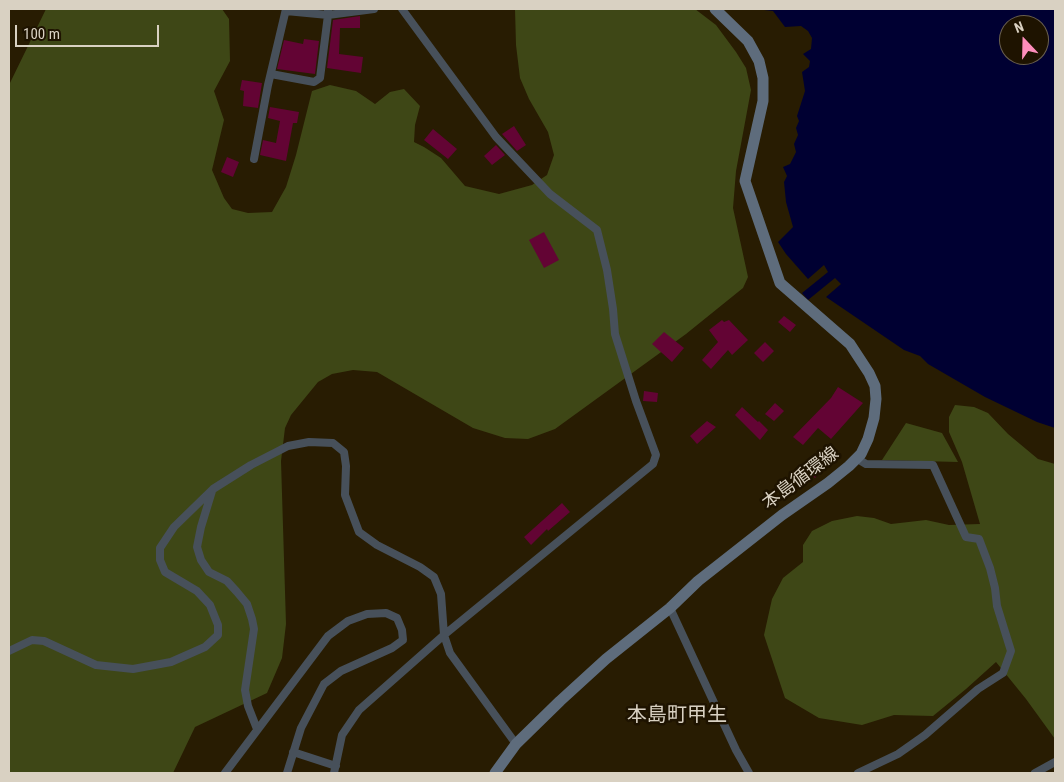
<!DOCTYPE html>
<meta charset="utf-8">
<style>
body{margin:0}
#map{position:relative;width:1064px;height:782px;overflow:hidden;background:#281c02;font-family:"Roboto Condensed",sans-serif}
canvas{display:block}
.frame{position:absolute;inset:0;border:10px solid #d9d1c2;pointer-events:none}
.north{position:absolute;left:999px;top:15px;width:50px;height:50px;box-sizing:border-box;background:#1e1300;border:1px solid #695f4e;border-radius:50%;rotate:339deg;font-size:14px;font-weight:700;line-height:20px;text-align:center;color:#d9d1c2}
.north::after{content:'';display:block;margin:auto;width:18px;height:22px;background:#fe8ebc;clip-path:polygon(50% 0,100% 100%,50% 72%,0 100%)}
.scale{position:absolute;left:15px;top:25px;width:144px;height:22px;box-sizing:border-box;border:2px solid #d9d1c2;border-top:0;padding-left:6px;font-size:15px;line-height:18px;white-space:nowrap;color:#d9d1c2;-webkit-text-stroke:4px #1e1300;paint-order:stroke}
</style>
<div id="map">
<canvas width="1064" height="782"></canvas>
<div class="frame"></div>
<div class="north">N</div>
<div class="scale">100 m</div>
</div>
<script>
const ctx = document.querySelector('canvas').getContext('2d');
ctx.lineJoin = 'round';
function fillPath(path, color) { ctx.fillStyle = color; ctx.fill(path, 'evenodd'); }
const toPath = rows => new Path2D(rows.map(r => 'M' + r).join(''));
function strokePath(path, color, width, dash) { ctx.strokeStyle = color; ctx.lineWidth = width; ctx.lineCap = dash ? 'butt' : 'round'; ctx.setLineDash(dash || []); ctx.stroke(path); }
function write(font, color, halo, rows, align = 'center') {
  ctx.font = font + ' "Roboto Condensed","Noto Sans JP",sans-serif'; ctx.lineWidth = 5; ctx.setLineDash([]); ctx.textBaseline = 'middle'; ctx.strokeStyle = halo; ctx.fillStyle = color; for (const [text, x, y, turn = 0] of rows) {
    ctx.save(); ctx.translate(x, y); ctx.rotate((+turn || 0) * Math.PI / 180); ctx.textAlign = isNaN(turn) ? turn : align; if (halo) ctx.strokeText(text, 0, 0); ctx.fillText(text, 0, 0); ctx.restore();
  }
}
fillPath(toPath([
 [46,9,222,9,229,19,230,61,214,91,224,120,212,170,224,198,232,209,248,213,272,212,286,187,296,155,312,91,330,85,356,91,375,104,390,92,404,89,420,106,415,125,414,142,424,147,441,158,465,186,499,194,532,185,547,175,554,155,548,132,529,99,520,78,516,45,515,9,695,9,716,25,736,52,746,68,751,90,736,171,733,208,748,277,743,288,686,334,555,429,528,439,505,438,473,428,377,372,353,370,332,374,318,382,291,415,285,428,281,461,286,624,282,658,267,693,195,727,173,773,9,773,9,85],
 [955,405,974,407,988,413,1008,434,1038,459,1055,464,1055,739,1026,699,996,662,966,689,933,716,894,715,862,725,819,718,785,698,764,635,772,599,783,578,803,562,803,545,812,531,832,521,857,516,874,518,891,524,926,520,949,525,980,524,962,462,949,432,949,417],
 [906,423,942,433,958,462,882,460]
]), '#3e4716');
fillPath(toPath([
 [764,9,1055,9,1055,428,1037,422,985,397,928,364,920,356,904,350,826,297,841,284,835,278,808,300,802,293,828,272,824,265,808,279,786,254,778,242,793,227,786,202,784,182,787,176,783,167,790,164,796,152,794,144,798,135,796,128,799,121,797,116,805,91,802,72,809,67,810,61,803,54,811,49,812,38,808,31,801,26,785,27,773,11,764,10],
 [1009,25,1039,25,1039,55,1009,55]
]), '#000032');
fillPath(toPath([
 [360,16,360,28,340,28,339,54,363,57,361,73,327,68,333,20],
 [304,39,319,41,315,74,277,69,284,40,303,44],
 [242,80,262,83,258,108,243,106,244,91,240,90],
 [270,107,299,112,297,123,293,123,286,161,260,155,263,140,276,143,280,121,268,118],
 [514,126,526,145,517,151,502,134],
 [433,129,457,149,448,159,424,140],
 [496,145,505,155,492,165,484,156],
 [227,157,239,162,233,177,221,172],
 [544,232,559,260,544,268,529,240],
 [784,316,796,325,790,332,778,322],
 [722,320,724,322,729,320,748,340,732,355,728,350,711,369,702,360,718,342,709,330],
 [664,332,684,348,672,362,652,344],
 [765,342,774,351,763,362,754,353],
 [838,387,863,403,831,439,818,428,803,445,793,437,831,398],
 [644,391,658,393,657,402,643,401],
 [775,403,784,411,774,421,765,414],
 [742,407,758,422,759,421,768,430,760,440,735,415],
 [707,421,716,427,697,444,690,436],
 [816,459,825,467,815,478,806,469],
 [562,503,570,512,548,531,547,529,531,545,524,537]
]), '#630434');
strokePath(toPath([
 [328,9,328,15,374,9],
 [271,74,314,82,320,78,328,15,286,11],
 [254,159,268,85,286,9],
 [856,458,866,464,933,465,966,537,979,539,990,568,995,588,997,606,1011,651,1003,673,978,689,925,735,898,754,858,773],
 [212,491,201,527,197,547,201,560,209,572,227,581,237,592,247,604,252,619,254,629,245,690,248,706,257,729],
 [670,608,736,750,749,773],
 [9,651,32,640,44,641,96,665,133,669,171,662,205,647,218,635,218,625,210,605,197,591,165,572,160,560,160,548,174,527,213,489,251,465,288,446,309,442,333,443,344,452,346,466,345,495,359,532,377,545,420,567,434,577,441,594,444,635,450,653,516,744],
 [293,752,336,766],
 [225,773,328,636,348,621,367,614,386,613,397,618,402,630,403,640,392,648,341,671,324,684,301,728,287,773],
 [334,773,342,735,359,710,444,635,653,464,656,455,636,401,615,334,613,309,607,270,597,230,550,194,496,137,402,9],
 [1035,773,1055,762]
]), '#47505a', 8);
strokePath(toPath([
 [495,773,516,744,560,701,606,659,670,608,698,581,782,515,828,483,849,466,861,454,868,439,874,418,876,399,875,386,869,373,850,344,780,283,745,181,763,101,763,78,759,61,748,41,715,9]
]), '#5e6c7c', 11);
write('18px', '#d9d1c2', '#1e1300', [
 ["本島循環線",801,479,-37]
]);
write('20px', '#d9d1c2', '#1e1300', [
 ["本島町甲生",677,716]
]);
</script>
